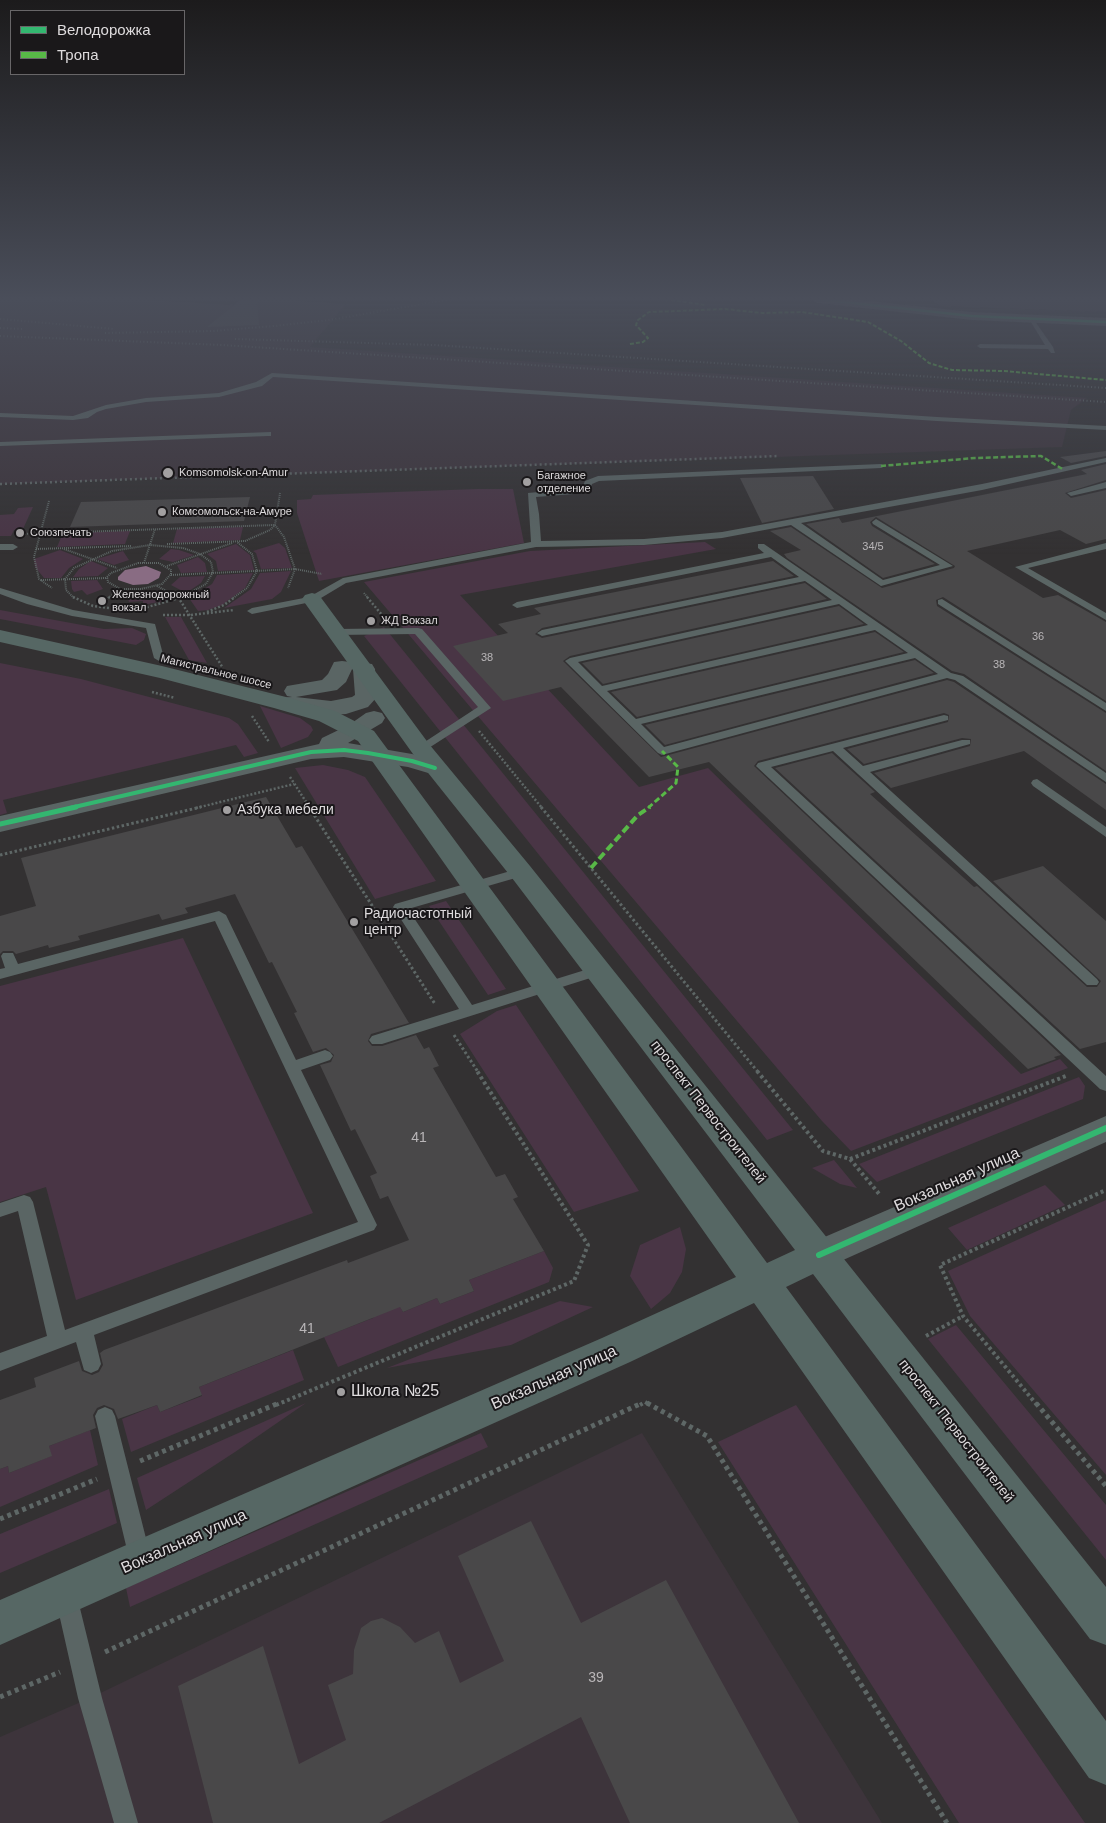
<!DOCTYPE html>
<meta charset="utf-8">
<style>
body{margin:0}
#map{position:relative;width:1106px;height:1823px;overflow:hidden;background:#333132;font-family:Helvetica,sans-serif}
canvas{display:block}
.legend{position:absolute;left:10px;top:10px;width:175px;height:65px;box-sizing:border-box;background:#1a181a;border:1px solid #686668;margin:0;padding:6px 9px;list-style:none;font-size:15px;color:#dedbdd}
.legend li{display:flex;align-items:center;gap:10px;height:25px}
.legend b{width:25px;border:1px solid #686668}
</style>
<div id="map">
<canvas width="1106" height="1823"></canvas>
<ul class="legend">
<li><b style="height:6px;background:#33b770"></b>Велодорожка</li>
<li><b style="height:6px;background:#58b947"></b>Тропа</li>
</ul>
</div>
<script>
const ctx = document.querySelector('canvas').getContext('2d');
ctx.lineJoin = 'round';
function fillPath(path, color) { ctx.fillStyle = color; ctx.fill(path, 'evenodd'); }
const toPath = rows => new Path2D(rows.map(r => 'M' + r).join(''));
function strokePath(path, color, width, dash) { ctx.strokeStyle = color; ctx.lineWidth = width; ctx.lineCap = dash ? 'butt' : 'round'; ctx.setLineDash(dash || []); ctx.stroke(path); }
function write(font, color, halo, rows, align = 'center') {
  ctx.font = font + ' Helvetica,sans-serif'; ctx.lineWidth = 4; ctx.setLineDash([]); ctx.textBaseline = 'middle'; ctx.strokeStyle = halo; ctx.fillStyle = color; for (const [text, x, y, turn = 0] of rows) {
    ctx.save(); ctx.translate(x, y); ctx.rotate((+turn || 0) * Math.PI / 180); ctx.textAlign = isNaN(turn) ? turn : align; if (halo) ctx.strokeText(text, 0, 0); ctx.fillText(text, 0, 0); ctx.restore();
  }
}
fillPath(toPath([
 [0,299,126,299,233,305,241,299,295,299,296,301,346,304,310,347,1087,398,1071,410,1062,447,0,484],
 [930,299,1106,299,1106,312,940,306],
 [642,1433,882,1823,0,1823,0,1737,90,1698]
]), '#3d343b');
fillPath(toPath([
 [477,489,513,489,524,543,319,581,297,513,297,500,311,499,313,495],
 [33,507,23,529,14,530,11,536,0,536,0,515,14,514,18,508],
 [243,527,240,540,173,543,177,529],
 [130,531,125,544,57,547,63,533],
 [705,542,716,549,460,595,639,787,708,768,1021,1074,1060,1059,1068,1068,851,1151,822,1121,364,582,530,551],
 [279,543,285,548,292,568,261,569,256,553,253,551],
 [236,544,250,555,254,570,218,571,216,561,207,554],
 [171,549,179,550,194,555,173,562,159,559],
 [60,550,83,559,69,568,61,578,44,578,35,567,34,559],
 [123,551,129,560,114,565,97,559],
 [198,557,205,563,207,572,181,573,177,565],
 [91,561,108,568,98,576,73,577,79,569],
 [291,571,281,592,272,599,224,608,251,589,260,573],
 [253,573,245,588,222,605,208,610,198,611,189,598,212,584,217,575],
 [205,576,201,583,186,593,171,585,180,577],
 [97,580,103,589,87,595,82,590,74,592,72,589,71,581],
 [154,591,168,600,143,605,143,601,129,602,127,594],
 [0,610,104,629,132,628,146,634,144,640,136,645,0,619],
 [165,617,181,617,207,663,189,660],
 [384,627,793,1130,767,1140,364,636],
 [0,663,81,679,229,718,238,724,258,753,244,757,236,745,3,800,7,813,0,815],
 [260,706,300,718,311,726,313,730,308,737,281,748],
 [323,765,348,770,365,777,436,881,375,899,295,768],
 [446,901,506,989,488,995,429,906],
 [183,938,313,1213,76,1300,46,1187,0,1202,0,986],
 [516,1005,639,1191,574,1212,460,1034,497,1011],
 [1079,1077,1085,1086,1083,1099,877,1182,859,1164],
 [834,1160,857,1188,840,1184,812,1168],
 [1045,1185,1065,1205,967,1250,948,1228],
 [1106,1200,1106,1475,970,1316,948,1271],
 [680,1227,686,1249,682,1272,670,1293,651,1309,630,1276,640,1245],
 [544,1251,553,1268,549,1282,338,1367,324,1337,373,1318,392,1291,403,1312,437,1298,440,1304,474,1291,469,1280],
 [560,1301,593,1307,511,1345,387,1368],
 [956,1325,1106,1505,1106,1560,928,1339],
 [293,1350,304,1380,131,1452,122,1419,157,1405,160,1412,202,1396,199,1387],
 [306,1403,235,1452,146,1510,137,1478],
 [796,1405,1085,1823,959,1823,718,1442],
 [90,1430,98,1465,0,1507,0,1469,8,1466,9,1473,51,1456,49,1446],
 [481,1433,488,1447,130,1607,126,1588],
 [109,1489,117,1523,0,1573,0,1534]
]), '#493545');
fillPath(toPath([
 [146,566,161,572,159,578,148,584,133,585,118,580,118,577,125,570]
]), '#896c83');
fillPath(toPath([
 [242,299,257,299,259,325,207,327],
 [1106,451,1106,456,1071,463,1060,457],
 [1106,464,1106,480,1065,493,1071,498,1106,490,1106,539,1086,544,1060,530,967,551,1043,598,1058,595,1106,622,1106,701,943,597,936,600,937,606,1106,713,1106,771,964,674,952,671,787,558,784,554,801,550,770,531,791,527,882,588,954,568,955,566,876,517,870,522,872,526,935,564,883,578,806,524,839,518,842,523,1087,474,1081,470],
 [813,476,834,509,762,523,740,478],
 [250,497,244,521,70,527,81,502],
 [773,561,794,576,542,628,535,634,542,638,805,583,827,599,570,656,563,661,661,757,947,680,954,682,1106,784,1106,810,1024,751,891,788,874,773,970,746,971,739,962,738,864,764,847,749,948,722,949,715,944,713,758,761,754,766,1061,1055,1054,1057,1056,1059,1028,1069,709,762,649,777,561,687,503,701,453,646,508,633,498,624,541,614,534,608],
 [839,606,864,624,603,684,582,663],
 [875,632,904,652,637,717,611,692],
 [915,660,934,673,665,745,645,725],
 [832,753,875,792,870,794,974,887,977,886,1087,987,1097,987,1101,981,993,881,1043,866,1106,921,1106,1042,1080,1049,775,768],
 [266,797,296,848,302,846,409,1023,371,1034,368,1041,372,1046,382,1046,416,1035,424,1049,429,1047,439,1066,433,1068,496,1177,505,1174,518,1197,513,1199,544,1251,469,1280,474,1291,440,1304,437,1298,403,1312,400,1307,199,1387,202,1395,160,1412,157,1405,118,1419,114,1409,104,1405,97,1408,93,1415,96,1428,49,1446,52,1456,9,1473,8,1466,0,1469,0,1400,36,1387,34,1378,79,1361,82,1371,92,1375,99,1372,103,1365,100,1353,104,1350,347,1260,348,1263,409,1240,388,1196,380,1199,370,1176,377,1173,355,1129,351,1131,320,1065,331,1062,334,1055,326,1048,313,1052,294,1013,297,1012,272,962,269,963,235,894,185,908,188,913,162,920,159,914,78,936,80,940,49,948,48,945,16,954,13,951,3,951,0,954,0,916,36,906,21,858],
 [531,1521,581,1623,666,1580,799,1823,630,1823,581,1717,379,1823,213,1823,178,1686,263,1646,299,1764,346,1740,328,1685,353,1674,354,1650,361,1628,371,1621,382,1618,400,1627,415,1643,439,1631,460,1683,504,1661,458,1556]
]), '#494849');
strokePath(toPath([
 [39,299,89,302],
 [49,501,34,557,39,579,52,588],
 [275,525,284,537,295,569,322,574],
 [23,534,274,525],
 [167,544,245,541,270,530,275,525,280,493],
 [36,549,131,546],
 [64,549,117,568],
 [138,563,159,563,171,570,171,574,162,584,141,589,120,589,108,582,107,577,111,573,138,563],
 [144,563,155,529],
 [167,566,232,543],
 [171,575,295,569,288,588],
 [41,580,107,578],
 [157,586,180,598],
 [364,593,368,598],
 [74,598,66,590,65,579,74,568,112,551,150,545,183,548,200,554,211,562,213,572,206,584,180,598],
 [108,598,121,589],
 [233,598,247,588,257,571,252,554,237,542]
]), '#5e6766', 2, [1, 1]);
strokePath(toPath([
 [73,597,93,606,117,609,144,608,183,597],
 [178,597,223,668],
 [367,597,382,615],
 [102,602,110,597],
 [207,612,224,605,235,597],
 [163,615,191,615,234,610],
 [152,692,175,698],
 [252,716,269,742],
 [479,731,542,808],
 [290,777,310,808],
 [196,808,294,784]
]), '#5e6766', 2.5, [2, 2]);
strokePath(toPath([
 [309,807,435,1004],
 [541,807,758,1072],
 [0,855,201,807],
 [454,1035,478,1072]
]), '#5e6766', 3, [2.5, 2.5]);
strokePath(toPath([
 [757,1071,823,1151,850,1159,880,1195],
 [850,1159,1066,1076],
 [926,1336,963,1316],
 [276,1405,574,1281,588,1245,477,1071],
 [640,1405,645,1402,650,1405],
 [1037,1405,963,1316,940,1265,1106,1190]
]), '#5e6766', 4, [3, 3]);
strokePath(toPath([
 [647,1403,707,1436,947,1823],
 [1036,1403,1106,1486],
 [140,1461,279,1403],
 [0,1519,97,1479],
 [105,1652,642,1403],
 [0,1697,60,1672]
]), '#5e6766', 5, [4, 4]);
fillPath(toPath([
 [1032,317,1053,347,1055,353,1051,353,1048,349,980,348,977,346,980,344,1045,345,1029,319,1032,317],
 [272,373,937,417,1106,426,1106,430,937,421,273,377,262,386,219,397,146,402,106,409,97,412,88,418,73,420,0,417,0,413,73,416,106,405,146,398,219,393,256,382,272,373],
 [271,432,271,436,268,436,0,446,0,442,271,432],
 [1106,458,1106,462,982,490,801,523,883,580,940,565,873,524,872,522,876,519,953,566,881,586,791,525,722,538,644,545,536,547,346,583,316,601,252,614,247,611,252,608,309,597,343,578,531,542,528,493,582,488,585,481,598,476,881,464,885,466,881,468,599,481,592,484,589,492,586,493,536,497,539,514,541,541,644,539,722,532,982,484,1106,458],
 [1106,482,1106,488,1071,496,1067,493,1106,482],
 [1106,543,1106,549,1028,568,1106,613,1106,620,1015,567,1106,543],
 [0,544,13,544,18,547,13,550,0,550,0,544],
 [758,544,764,544,951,673,963,676,1106,773,1106,782,955,680,947,678,662,755,658,753,565,661,570,658,832,600,805,581,542,636,537,633,542,630,799,577,771,557,517,608,512,605,517,602,764,553,758,548,758,544],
 [839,604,868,625,602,686,578,662,839,604],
 [875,630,908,653,636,719,607,691,875,630],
 [915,658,938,674,664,747,641,724,915,658],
 [0,588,73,610,155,624,164,658,159,661,154,658,146,628,72,616,27,604,0,594,0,588],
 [942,599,1106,703,1106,711,938,604,938,600,942,599],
 [418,628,422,629,491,708,421,753,415,749,417,747,478,707,415,634,336,635,331,632,336,629,418,628],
 [944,715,948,716,948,720,843,748,863,766,962,740,970,740,970,744,870,772,1097,979,1099,982,1097,985,1087,985,833,751,771,767,1106,1076,1106,1091,1100,1089,756,766,758,763,944,715],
 [1037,779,1106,827,1106,837,1033,786,1031,783,1033,780,1037,779],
 [521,868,526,869,528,872,526,875,408,909,472,1005,598,966,603,968,605,971,603,974,382,1044,372,1044,369,1040,372,1036,459,1009,393,907,395,904,521,868],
 [219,911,226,915,296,1060,325,1050,330,1052,333,1056,330,1060,301,1070,377,1225,374,1230,94,1335,101,1364,98,1370,91,1373,84,1370,76,1342,0,1371,0,1353,47,1336,18,1211,0,1217,0,1203,24,1195,30,1197,33,1202,65,1330,358,1222,215,921,0,979,0,969,5,968,1,956,3,953,13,953,18,964,219,911],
 [105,1407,112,1410,115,1416,151,1558,148,1566,140,1569,132,1566,129,1558,95,1416,98,1410,105,1407],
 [66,1585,74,1588,77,1596,102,1698,138,1823,114,1823,78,1698,55,1596,58,1588,66,1585]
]), '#5a6564');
fillPath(toPath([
 [342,661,350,662,353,667,346,682,337,690,296,697,331,701,352,697,355,695,353,669,356,664,364,663,372,664,375,669,377,697,368,707,346,714,331,715,286,710,278,708,275,703,278,698,292,697,287,696,284,691,287,686,322,680,328,674,334,662,342,661],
 [374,711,382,713,385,718,382,723,348,743,412,754,443,763,447,768,443,773,435,775,408,767,344,757,311,759,0,832,0,816,319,744,322,738,349,725,366,713,374,711]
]), '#5a6564');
fillPath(toPath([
 [811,299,851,299,972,312,1106,318,1106,326,972,320,817,303,811,299],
 [1106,1116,1106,1142,832,1265,819,1270,806,1265,801,1255,806,1245,1106,1116]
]), '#5a6564');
fillPath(toPath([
 [312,593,319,595,429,744,530,866,1106,1587,1106,1645,1090,1639,813,1274,786,1287,1106,1721,1106,1785,1089,1778,754,1303,630,1362,0,1645,0,1600,602,1338,736,1277,358,741,319,721,274,708,160,678,0,642,0,630,162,666,290,698,335,711,374,731,767,1263,795,1250,512,878,413,754,302,599,305,595,312,593]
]), '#566764');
strokePath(toPath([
 [0,319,114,329],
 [0,328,22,329],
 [105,333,213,331,274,326,329,320,452,299],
 [0,336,222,345,1106,402],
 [235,339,434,345,1106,388]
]), '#5e6766', 2, [1, 2.5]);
strokePath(toPath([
 [0,484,779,456]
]), '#5e6766', 2.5, [2, 3]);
strokePath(toPath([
 [665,299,705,305],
 [630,344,643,342,648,338,636,325,638,320,649,312,725,309,762,313,802,312,868,322,901,341,929,363,952,370,1004,371,1106,380]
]), '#58b947', 2, [4, 2]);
strokePath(toPath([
 [881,466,975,458,1041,456,1064,470]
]), '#58b947', 2.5, [5, 2.5]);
strokePath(toPath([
 [648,808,676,783,678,767,662,751]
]), '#58b947', 3, [6, 3]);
strokePath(toPath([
 [591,868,638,815,650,807]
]), '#58b947', 4, [8, 4]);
strokePath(toPath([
 [817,299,972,316,1106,322]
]), '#33b770', 2.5);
strokePath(toPath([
 [70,808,311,752,344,750,368,753,412,761,435,768]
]), '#33b770', 4);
strokePath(toPath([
 [0,824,76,807]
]), '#33b770', 5);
strokePath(toPath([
 [819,1255,1106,1128]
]), '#33b770', 6);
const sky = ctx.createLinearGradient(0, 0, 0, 554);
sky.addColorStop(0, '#1c1b1c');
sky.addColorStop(0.54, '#4a4e5a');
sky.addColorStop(1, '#4a4e5a00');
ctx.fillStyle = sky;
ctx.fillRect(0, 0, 1106, 554);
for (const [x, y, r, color] of [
 [168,473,6,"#a2a0a1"],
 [527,482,5,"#a2a0a1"],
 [162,512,5,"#a2a0a1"],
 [20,533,5,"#a2a0a1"],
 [102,601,5,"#a2a0a1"],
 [371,621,5,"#a2a0a1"],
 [227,810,5,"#a2a0a1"],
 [354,922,5,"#a2a0a1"],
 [341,1392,5,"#a2a0a1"]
]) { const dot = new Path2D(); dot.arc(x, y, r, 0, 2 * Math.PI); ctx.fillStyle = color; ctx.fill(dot); strokePath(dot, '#1a181a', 2); }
write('11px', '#dedbdd', '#1a181a', [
 ["Komsomolsk-on-Amur",179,473],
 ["Багажное",537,476],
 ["отделение",537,489],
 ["Комсомольск-на-Амуре",172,512],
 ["Союзпечать",30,533],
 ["Железнодорожный",112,595],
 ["вокзал",112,608],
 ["ЖД Вокзал",381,621]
], 'left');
write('11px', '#b9b6b8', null, [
 ["34/5",873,547],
 ["36",1038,637],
 ["38",487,658],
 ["38",999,665]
]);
write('11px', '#dedbdd', '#1a181a', [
 ["Магистральное шоссе",216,672,14]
]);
write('14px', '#dedbdd', '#1a181a', [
 ["Азбука мебели",237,810],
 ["Радиочастотный",364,914],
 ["центр",364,930]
], 'left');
write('14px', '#dedbdd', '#1a181a', [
 ["проспект Первостроителей",708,1112,52],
 ["проспект Первостроителей",956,1431,52]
]);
write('14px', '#b9b6b8', null, [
 ["41",419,1138],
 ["41",307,1329],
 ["39",596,1678]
]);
write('16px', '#dedbdd', '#1a181a', [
 ["Вокзальная улица",957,1180,-24],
 ["Вокзальная улица",554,1378,-24],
 ["Вокзальная улица",184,1542,-24]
]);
write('16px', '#dedbdd', '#1a181a', [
 ["Школа №25",351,1392]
], 'left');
</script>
